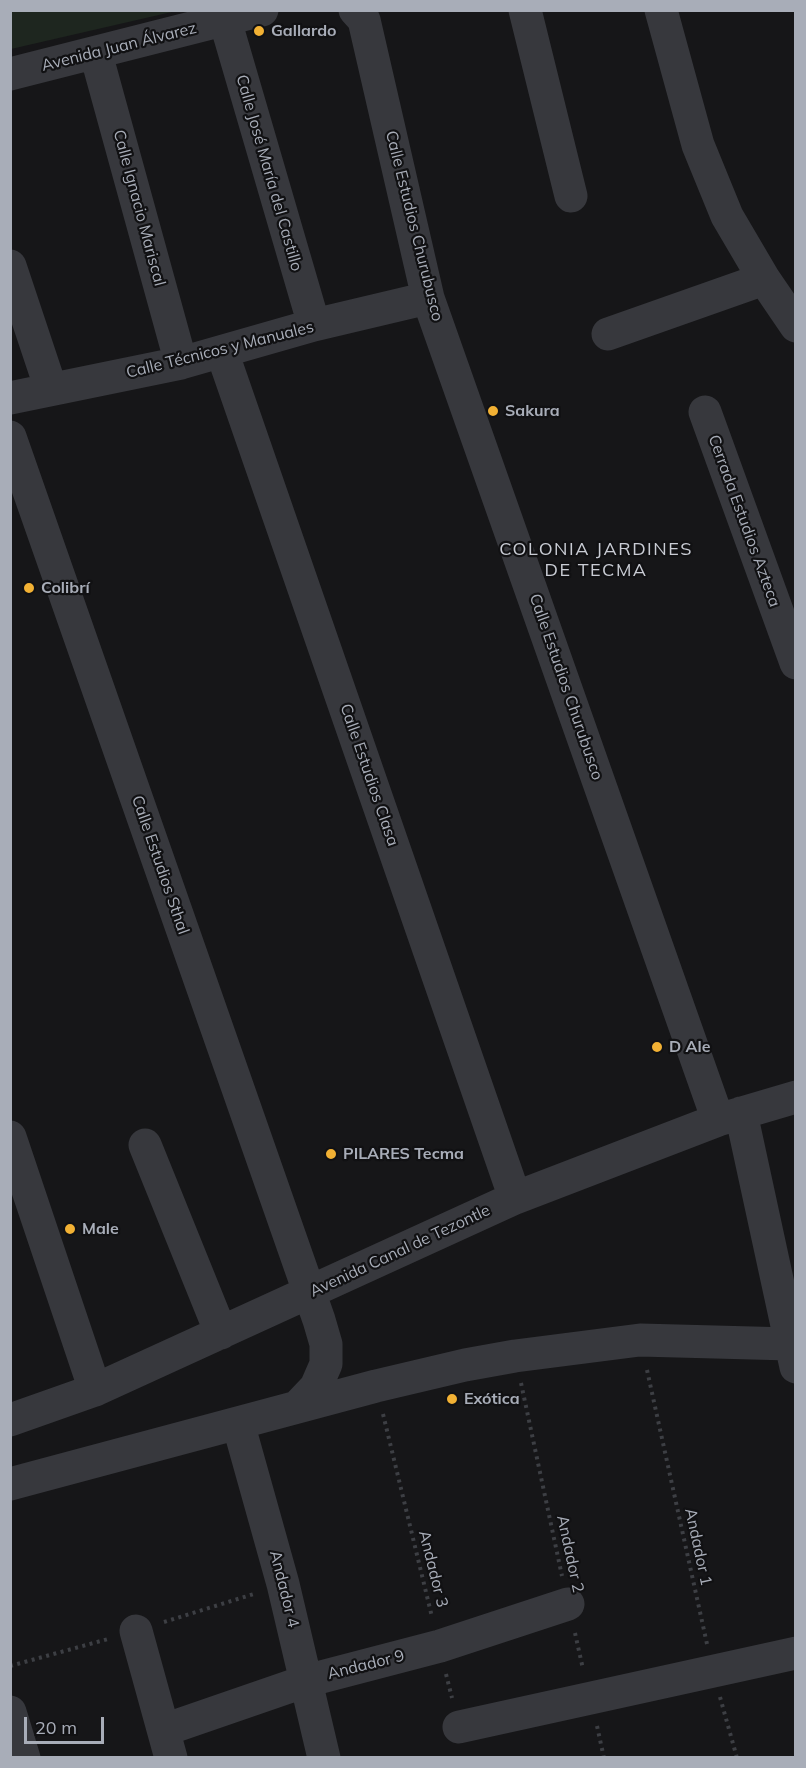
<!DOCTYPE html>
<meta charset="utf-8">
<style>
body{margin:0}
#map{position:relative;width:806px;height:1768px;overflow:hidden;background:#161618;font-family:Mulish,sans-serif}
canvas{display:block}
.frame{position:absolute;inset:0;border:12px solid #a8adb8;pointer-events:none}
.scale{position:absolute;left:24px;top:1717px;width:80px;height:27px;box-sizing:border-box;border:3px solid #a8adb8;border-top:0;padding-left:8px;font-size:18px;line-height:21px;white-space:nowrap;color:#a8adb8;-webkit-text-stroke:4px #111113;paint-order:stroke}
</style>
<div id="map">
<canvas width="806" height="1768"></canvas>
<div class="frame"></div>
<div class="scale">20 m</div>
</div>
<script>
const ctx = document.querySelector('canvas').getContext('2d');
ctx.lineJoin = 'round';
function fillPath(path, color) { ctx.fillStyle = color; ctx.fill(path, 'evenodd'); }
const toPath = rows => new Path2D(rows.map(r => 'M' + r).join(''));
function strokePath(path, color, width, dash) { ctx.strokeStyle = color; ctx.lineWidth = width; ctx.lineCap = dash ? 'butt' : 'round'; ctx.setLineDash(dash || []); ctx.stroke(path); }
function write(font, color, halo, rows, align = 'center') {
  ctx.font = font + ' Mulish,sans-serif'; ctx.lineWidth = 4.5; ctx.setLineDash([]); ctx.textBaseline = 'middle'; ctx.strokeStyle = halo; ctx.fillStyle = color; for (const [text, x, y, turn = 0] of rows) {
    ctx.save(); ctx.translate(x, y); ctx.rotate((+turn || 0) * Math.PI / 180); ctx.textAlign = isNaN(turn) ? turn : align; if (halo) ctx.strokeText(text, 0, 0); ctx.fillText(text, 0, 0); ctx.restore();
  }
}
fillPath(toPath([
 [11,10,176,10,176,11,11,49]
]), '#1e261f');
strokePath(toPath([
 [647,1370,707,1644],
 [521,1383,562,1576],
 [383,1414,432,1617],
 [164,1622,257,1593],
 [575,1633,583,1669],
 [10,1666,108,1639],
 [446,1674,452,1698],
 [720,1697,737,1758],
 [597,1726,604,1758]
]), '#3d3f44', 4, [3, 4.5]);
strokePath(toPath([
 [355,10,364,20,428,298,718,1120],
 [525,10,571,196],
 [661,10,698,145,727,216,764,279,796,326],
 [225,20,314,325],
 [96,54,181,363],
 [10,74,262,10],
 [10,266,51,389],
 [608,334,764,279],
 [222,352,515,1198],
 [10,398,181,363,314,325,428,298],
 [705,412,796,663],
 [10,437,319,1320,326,1344,326,1364,316,1387,297,1407],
 [741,1113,796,1367],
 [10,1137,95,1390],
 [145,1145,221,1333],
 [10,1420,95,1390,515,1198,718,1120,796,1097],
 [238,1423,283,1584,324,1758],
 [10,1484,376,1386,465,1365,515,1356,640,1340,790,1344],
 [136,1631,171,1758],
 [10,1712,24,1758],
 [459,1727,796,1653],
 [164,1730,306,1681,440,1646,568,1604]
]), '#37383d', 33);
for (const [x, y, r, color] of [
 [259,31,6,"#f2b134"],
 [493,411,6,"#f2b134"],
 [29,588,6,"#f2b134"],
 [657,1047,6,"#f2b134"],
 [331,1154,6,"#f2b134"],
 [70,1229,6,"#f2b134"],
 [452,1399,6,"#f2b134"]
]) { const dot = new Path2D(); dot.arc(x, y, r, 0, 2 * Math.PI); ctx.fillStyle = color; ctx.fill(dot); strokePath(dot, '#111113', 2); }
write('bold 16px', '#a8adb8', '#111113', [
 ["Gallardo",271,31],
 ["Sakura",505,411],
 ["Colibrí",41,588],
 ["D Ale",669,1047],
 ["PILARES Tecma",343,1154],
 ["Male",82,1229],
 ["Exótica",464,1399]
], 'left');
write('16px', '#a8adb8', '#111113', [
 ["Avenida Juan Álvarez",119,47,-14],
 ["Calle José María del Castillo",269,173,74],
 ["Calle Ignacio Mariscal",139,208,75],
 ["Calle Estudios Churubusco",414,226,76],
 ["Calle Técnicos y Manuales",220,350,-14],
 ["Cerrada Estudios Azteca",744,521,70],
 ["Calle Estudios Churubusco",566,687,71],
 ["Calle Estudios Clasa",369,775,71],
 ["Calle Estudios Sthal",160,865,71],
 ["Avenida Canal de Tezontle",400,1251,-25],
 ["Andador 1",698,1547,78],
 ["Andador 2",570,1554,78],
 ["Andador 3",433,1569,76],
 ["Andador 4",284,1589,76],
 ["Andador 9",366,1665,-14]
]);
ctx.letterSpacing = '1.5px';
write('18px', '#c9ccd4', '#111113', [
 ["COLONIA JARDINES",596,550],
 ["DE TECMA",596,571]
]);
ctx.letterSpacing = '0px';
</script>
